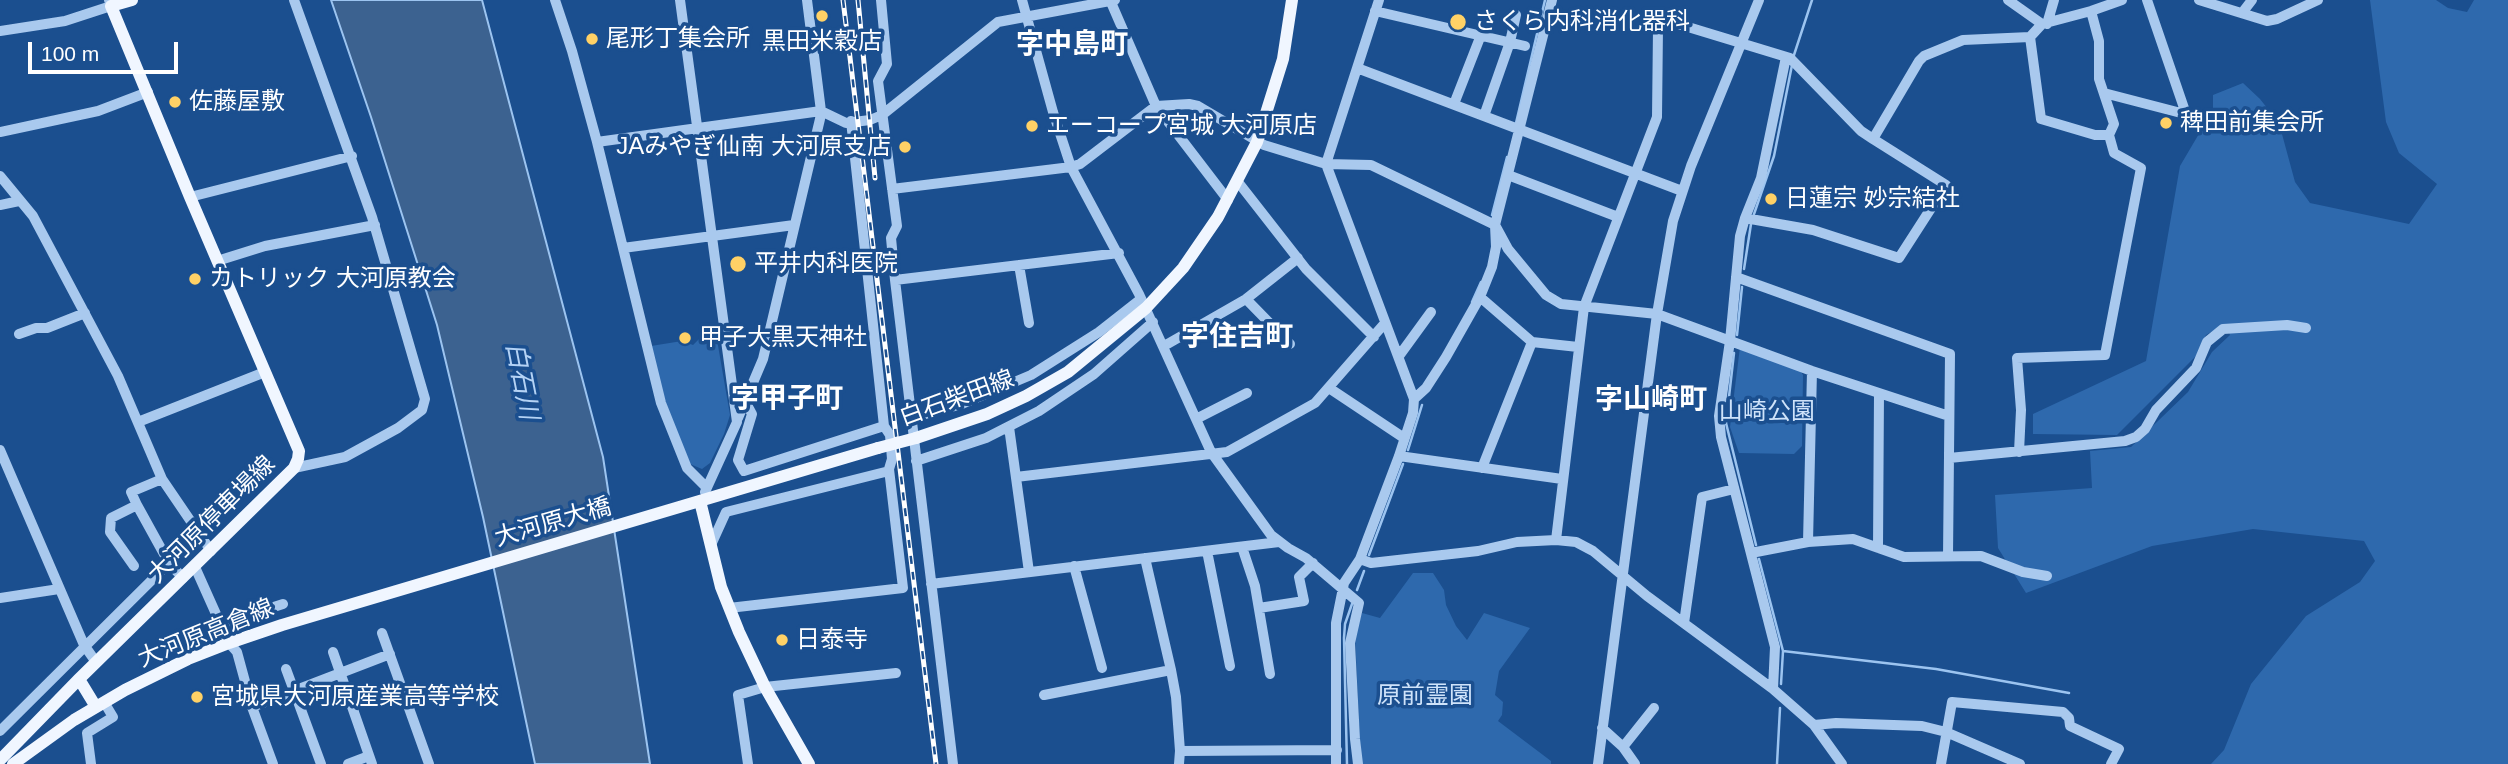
<!DOCTYPE html>
<meta charset="utf-8">
<style>
body{margin:0}
#map{position:relative;width:2508px;height:764px;overflow:hidden;background:#1b4f8f;font-family:Arial,sans-serif}
canvas{display:block}
.scale{position:absolute;left:28px;top:42px;width:150px;height:32px;box-sizing:border-box;border:4px solid #fff;border-top:0;padding-left:9px;font-size:21px;line-height:24px;white-space:nowrap;color:#fff;-webkit-text-stroke:5px #1b4f8f;paint-order:stroke}
</style>
<div id="map">
<canvas width="2508" height="764"></canvas>
<div class="scale">100 m</div>
</div>
<script>
const ctx = document.querySelector('canvas').getContext('2d');
ctx.lineJoin = 'round';
function fillPath(path, color) { ctx.fillStyle = color; ctx.fill(path, 'evenodd'); }
const toPath = rows => new Path2D(rows.map(r => 'M' + r).join(''));
function strokePath(path, color, width, dash) { ctx.strokeStyle = color; ctx.lineWidth = width; ctx.lineCap = dash ? 'butt' : 'round'; ctx.setLineDash(dash || []); ctx.stroke(path); }
function write(font, color, halo, rows, align = 'center') {
  ctx.font = font + ' Arial,"Noto Sans JP",sans-serif'; ctx.lineWidth = 7; ctx.setLineDash([]); ctx.textBaseline = 'middle'; ctx.strokeStyle = halo; ctx.fillStyle = color; for (const [text, x, y, turn = 0] of rows) {
    ctx.save(); ctx.translate(x, y); ctx.rotate((+turn || 0) * Math.PI / 180); ctx.textAlign = isNaN(turn) ? turn : align; if (halo) ctx.strokeText(text, 0, 0); ctx.fillText(text, 0, 0); ctx.restore();
  }
}
fillPath(toPath([
 [2370,0,2436,0,2448,8,2467,12,2474,0,2508,0,2508,764,2211,764,2224,750,2251,684,2306,616,2360,582,2375,561,2364,541,2253,529,2152,546,2026,593,1998,548,1995,495,2092,488,2090,451,2131,447,2188,392,2212,352,2230,335,2225,324,2206,335,2196,356,2117,435,2033,434,2033,414,2146,361,2180,166,2213,110,2213,95,2243,83,2260,99,2279,123,2295,182,2310,203,2409,224,2437,184,2399,153,2386,122],
 [716,334,730,415,724,434,710,463,702,469,690,464,664,402,651,346,682,341,693,345,703,335],
 [1740,347,1800,370,1803,375,1802,446,1794,454,1739,453,1730,427],
 [1413,573,1433,573,1444,590,1446,605,1456,626,1467,640,1484,613,1530,628,1499,671,1495,695,1503,702,1502,715,1498,721,1551,761,1551,764,1361,764,1355,636,1362,613,1380,618]
]), '#2e69ad');
const water = toPath([
 [331,0,482,0,603,457,650,764,535,764,483,517,437,325,371,117,331,0]
]);
fillPath(water, '#3c6290');
strokePath(water, '#9cc4f0', 2);
strokePath(toPath([
 [1793,58,1812,0],
 [1516,123,1545,0],
 [1492,215,1507,157],
 [1753,217,1774,156,1792,65],
 [1744,269,1751,224],
 [1472,302,1481,282],
 [1737,335,1742,287],
 [1734,353,1726,423,1756,545],
 [1408,450,1422,405],
 [1369,555,1403,464],
 [1759,559,1783,651,1781,684],
 [1357,590,1364,571],
 [1783,651,1936,669,2069,693],
 [1347,764,1344,638,1345,624,1352,604],
 [1777,764,1780,708]
]), '#9cc4f0', 2.5);
strokePath(toPath([
 [555,0,572,51,597,142,661,403,687,468,707,488],
 [680,0,737,422,705,492],
 [881,0,887,64,878,81,897,226,891,238,895,280,953,764],
 [1022,0,1053,112,1071,167,1139,294,1211,452,1271,535,1288,548,1306,558,1359,603,1350,643,1355,739,1358,764],
 [1110,0,1156,106,1228,200],
 [2008,0,2042,24],
 [2199,0,2267,21,2277,19,2318,0],
 [1375,11,1525,46],
 [2242,13,2252,0],
 [2047,24,2054,0],
 [0,31,65,21,111,6,109,0],
 [2030,37,2041,119,2095,135,2109,135],
 [1357,68,1682,191],
 [2104,93,2181,113,2184,108,2147,0],
 [1454,104,1481,35],
 [1484,116,1510,42,1516,15],
 [0,132,98,111,148,92],
 [597,142,821,111,846,123,870,120,882,115,998,22,1115,0],
 [1508,175,1618,217],
 [0,176,33,216,118,376,162,479,211,551],
 [1238,182,1306,269,1374,337],
 [892,189,1071,167,1080,164,1156,106,1189,104,1198,106,1264,145,1326,164,1371,165,1495,225,1508,249,1546,295,1561,304,1657,314,1812,371,1949,416],
 [190,197,352,156],
 [0,205,19,201],
 [1745,218,1813,230,1899,258,1946,185,1873,139],
 [623,248,794,225],
 [217,261,265,246,375,225],
 [1019,265,1029,323],
 [1736,277,1950,354,1948,556],
 [895,280,1119,253],
 [1480,297,1532,342,1578,347],
 [1246,299,1290,344],
 [19,334,36,328,47,328,85,313],
 [1164,346,1246,299,1298,258],
 [1399,356,1431,312],
 [1329,388,1404,438],
 [1414,399,1426,388,1446,357,1480,297,1492,267,1496,247,1495,225,1552,0],
 [745,401,752,414,738,460,744,471,884,426],
 [738,418,763,359,820,119,821,111,807,0],
 [911,418,962,404,1031,375,1099,332,1141,299],
 [1196,419,1247,393],
 [138,422,265,372],
 [1009,427,1029,572],
 [0,450,84,645,96,662],
 [2019,452,2021,410,2017,358,2105,355,2141,168,2114,153,2109,135,2114,124,2099,79,2099,41,2091,11],
 [1399,456,1562,479],
 [1949,458,2125,441,2136,437,2145,429,2156,410,2196,368,2207,342,2223,329,2287,325,2306,328],
 [916,461,986,438,1039,411,1094,374,1153,322],
 [294,468,345,457,398,428,422,410,425,399,372,217,294,0],
 [1482,468,1532,342],
 [1016,477,1227,452,1315,403,1385,323],
 [137,505,131,492,162,479],
 [1556,540,1584,307,1657,117,1658,28,1665,20,1790,58,1861,131,1873,139,1919,61,1924,56,1963,40,2030,37,2042,24,2091,11,2122,0],
 [1808,542,1812,371],
 [711,545,726,512,889,471],
 [1242,547,1255,586,1270,674],
 [1878,548,1879,393],
 [1207,551,1230,666],
 [1751,553,1808,542,1853,539,1904,557,1981,556,2023,572,2047,576],
 [1145,558,1171,670],
 [1360,559,1371,563,1478,551,1517,542,1556,540,1576,542,1593,551,1647,596,1773,689,1814,725,1842,764],
 [134,566,110,532,111,518,137,505,169,563,183,578],
 [1074,566,1102,668],
 [195,567,229,643,237,652,252,707,273,764],
 [931,584,1279,542],
 [0,598,59,589],
 [729,608,903,588,889,469,892,459,890,435,884,426,851,121],
 [1259,608,1304,601,1299,577,1313,563],
 [1684,623,1702,497,1734,489],
 [221,624,283,604],
 [382,633,429,764],
 [333,652,372,764],
 [286,669,321,764],
 [1773,689,1775,647,1721,437,1719,416,1730,341,1740,236,1745,218,1761,178,1786,57],
 [1044,695,1171,670,1176,697,1180,751,1179,764],
 [252,707,390,654],
 [1814,725,1836,723,1922,726,1946,732,2020,764],
 [1602,728,1623,747,1635,764],
 [0,731,169,563],
 [1623,747,1654,708],
 [1180,751,1337,750],
 [91,764,87,733,113,717,104,702],
 [348,764,369,756],
 [748,764,738,695,765,687,896,673],
 [1336,764,1336,623,1344,583,1360,559,1399,456,1413,413,1414,399,1326,164,1379,0],
 [1598,764,1657,314,1673,221,1691,166,1759,0],
 [1941,764,1952,702,2063,712,2069,718,2070,726,2119,749,2111,764]
]), '#a9c9ee', 10);
strokePath(toPath([
 [916,438,987,414,1026,396,1068,372,1146,308,1183,268,1218,217,1257,142,1283,59,1292,0],
 [700,501,721,587,739,632,765,687,809,764],
 [79,679,96,707],
 [0,760,79,679,294,468,298,459,299,451,190,197,111,6,132,0],
 [13,764,74,720,125,690,188,659,229,643,282,625,878,448]
]), '#f0f6ff', 12);
const rail = toPath([
 [843,0,936,764],
 [858,0,875,178]
]);
strokePath(rail, '#fff', 5);
strokePath(rail, '#1b4f8f', 2.5, [8]);
strokePath(toPath([
 [878,448,916,438]
]), '#f0f6ff', 12);
for (const [x, y, r, color] of [
 [822,16,7,"#ffd166"],
 [1458,22,9,"#ffd166"],
 [592,39,7,"#ffd166"],
 [175,102,7,"#ffd166"],
 [2166,123,7,"#ffd166"],
 [1032,126,7,"#ffd166"],
 [905,147,7,"#ffd166"],
 [1771,199,7,"#ffd166"],
 [738,264,9,"#ffd166"],
 [195,279,7,"#ffd166"],
 [685,338,7,"#ffd166"],
 [782,640,7,"#ffd166"],
 [197,697,7,"#ffd166"]
]) { const dot = new Path2D(); dot.arc(x, y, r, 0, 2 * Math.PI); ctx.fillStyle = color; ctx.fill(dot); strokePath(dot, '#1b4f8f', 2.5); }
write('24px', '#fff', '#1b4f8f', [
 ["さくら内科消化器科",1474,22],
 ["尾形丁集会所",606,39],
 ["黒田米穀店",822,42,"center"],
 ["佐藤屋敷",189,102],
 ["稗田前集会所",2180,123],
 ["エーコープ宮城 大河原店",1046,126],
 ["JAみやぎ仙南 大河原支店",891,147,"right"],
 ["日蓮宗 妙宗結社",1785,199],
 ["平井内科医院",754,264],
 ["カトリック 大河原教会",209,279],
 ["甲子大黒天神社",699,338],
 ["日泰寺",796,640],
 ["宮城県大河原産業高等学校",211,697]
], 'left');
write('24px', '#fff', '#1b4f8f', [
 ["白石柴田線",957,399,-20],
 ["大河原停車場線",212,520,-45],
 ["大河原大橋",553,523,-16],
 ["大河原高倉線",206,634,-22]
]);
write('24px', '#cfe3fa', '#1b4f8f', [
 ["山崎公園",1767,412],
 ["原前霊園",1425,696]
]);
write('italic 26px', '#b5d3f5', '#1b4f8f', [
 ["白石川",521,381,79]
]);
write('bold 28px', '#fff', '#1b4f8f', [
 ["字中島町",1072,45],
 ["字住吉町",1237,337],
 ["字甲子町",787,399],
 ["字山崎町",1651,400]
]);
</script>
